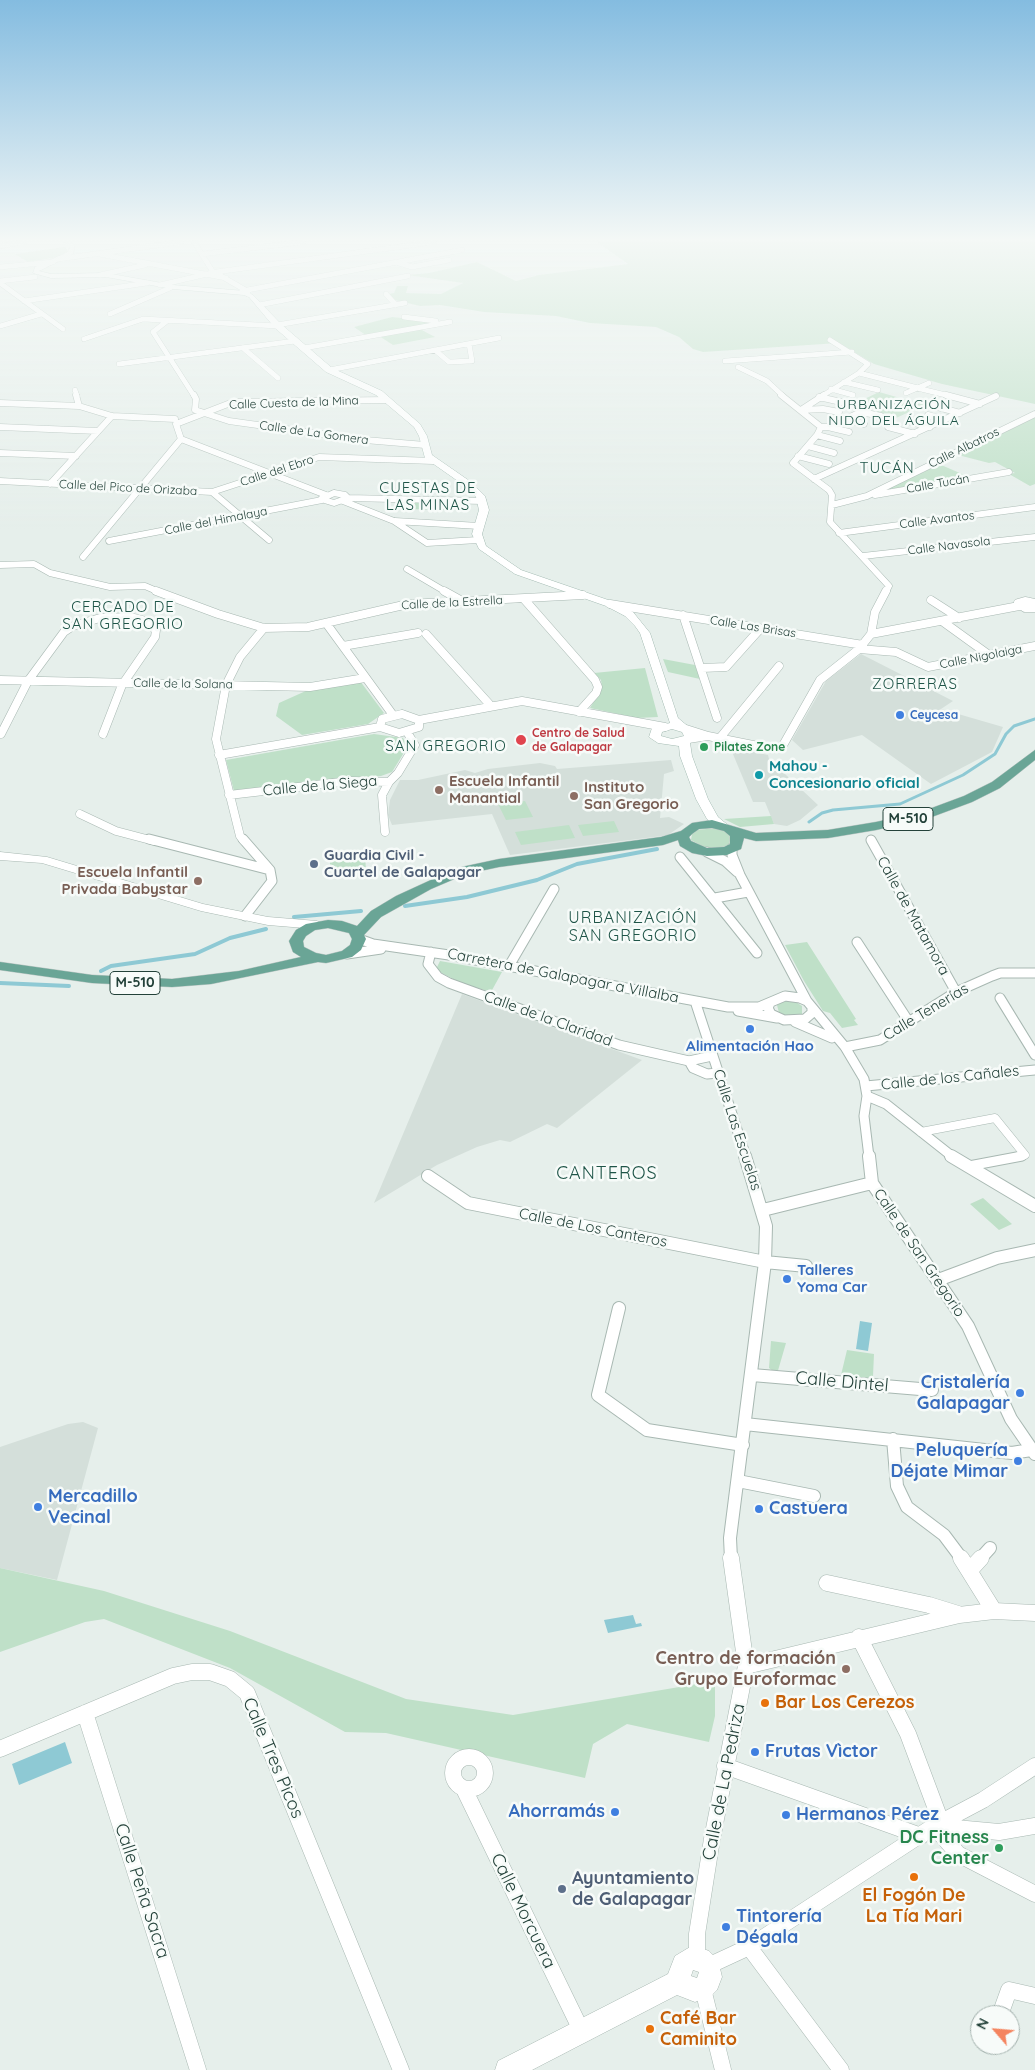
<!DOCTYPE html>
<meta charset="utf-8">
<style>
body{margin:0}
#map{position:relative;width:1035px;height:2070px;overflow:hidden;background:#e6efeb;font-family:Quicksand,sans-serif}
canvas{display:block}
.north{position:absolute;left:970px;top:2005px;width:50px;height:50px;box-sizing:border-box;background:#f7fbf9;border:1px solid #a3b1ad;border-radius:50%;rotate:297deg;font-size:14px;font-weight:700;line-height:20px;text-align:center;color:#24423a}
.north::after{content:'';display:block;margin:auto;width:18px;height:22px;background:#f4845f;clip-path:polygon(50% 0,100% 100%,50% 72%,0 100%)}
</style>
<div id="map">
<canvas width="1035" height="2070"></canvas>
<div class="north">N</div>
</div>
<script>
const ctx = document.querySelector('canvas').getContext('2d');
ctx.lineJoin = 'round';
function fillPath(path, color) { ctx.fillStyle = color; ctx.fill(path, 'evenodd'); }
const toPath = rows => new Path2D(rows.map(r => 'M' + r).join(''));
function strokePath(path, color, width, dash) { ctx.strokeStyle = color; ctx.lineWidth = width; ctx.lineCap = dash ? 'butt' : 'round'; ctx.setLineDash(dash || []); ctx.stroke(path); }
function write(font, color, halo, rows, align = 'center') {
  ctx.font = font + ' Quicksand,sans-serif'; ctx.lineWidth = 5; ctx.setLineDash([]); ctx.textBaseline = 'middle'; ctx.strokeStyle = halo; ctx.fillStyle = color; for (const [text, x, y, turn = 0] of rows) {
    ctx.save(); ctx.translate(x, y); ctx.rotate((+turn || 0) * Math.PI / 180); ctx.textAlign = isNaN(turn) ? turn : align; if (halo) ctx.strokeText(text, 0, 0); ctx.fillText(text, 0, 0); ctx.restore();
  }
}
fillPath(toPath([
 [861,654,953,701,941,709,1003,727,992,752,931,784,862,735,803,750,792,740,826,681],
 [730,747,768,755,769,759,818,805,800,820,787,826,774,824,765,802,753,802],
 [671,760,674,771,664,774,660,818,669,817,684,824,668,835,662,836,510,855,492,814,392,825,388,815,390,800,400,780,418,780,465,770,475,773,488,769,540,763,555,766,557,769],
 [462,994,642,1060,557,1128,547,1124,510,1142,500,1140,477,1147,437,1165,374,1203],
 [83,1422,98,1428,57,1580,0,1568,0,1447,68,1424]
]), '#d4dfda');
fillPath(toPath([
 [597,242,1035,242,1035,404,942,384,874,364,839,343,703,352,693,349,679,337,656,327,590,323,556,316,484,312,440,305,420,306,395,300,388,294,394,293,397,286,408,286,406,293,441,294,463,283,407,275,429,273,477,262,516,281,539,275,628,264],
 [65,247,68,251,58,257,28,262,15,254],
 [392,317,442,322,367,336,354,327],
 [420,329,435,337,393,345,379,336],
 [879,392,925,405,896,418,874,413,881,409,856,403],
 [1035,417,1035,484,1030,486,1009,474,1015,473,995,462,989,463,958,455],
 [939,464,969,477,884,491],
 [409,502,446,503,444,510,407,509],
 [663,659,695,665,700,679,668,672],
 [645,668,658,717,637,718,590,708,602,688,601,680,594,673],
 [360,681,384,713,368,724,302,735,276,716,279,703,308,690],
 [374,734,403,738,408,746,392,772,381,776,234,791,226,760],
 [525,801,533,817,506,820,498,804],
 [771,816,774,824,740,827,724,819],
 [614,821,619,832,583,836,578,825],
 [569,825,575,838,521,845,515,832],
 [716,828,726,831,731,837,729,845,721,848,705,848,691,840,692,834,697,830],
 [365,852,366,872,330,867,330,853],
 [807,942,856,1019,854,1020,858,1025,842,1028,830,1013,823,1011,804,981,785,945],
 [440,961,502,972,491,992,461,983,438,971,437,967],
 [787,1000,796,1002,802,1006,802,1014,786,1016,779,1013,777,1005],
 [983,1198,1012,1224,999,1230,970,1204],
 [771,1341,786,1343,777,1374,769,1368],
 [847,1350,874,1354,873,1376,869,1379,843,1378,841,1375],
 [0,1568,104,1591,230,1631,406,1699,513,1715,715,1681,715,1716,709,1742,627,1724,593,1744,585,1778,386,1733,345,1732,230,1668,104,1619,85,1622,0,1652]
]), '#bfe0c8');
fillPath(toPath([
 [860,1321,872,1323,868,1351,856,1349],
 [633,1615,636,1624,641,1623,642,1626,608,1633,604,1620],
 [65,1742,72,1763,19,1785,12,1764]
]), '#8ec9d4');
strokePath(toPath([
 [809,822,822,813,833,810,900,804,963,775,995,754,1006,734,1014,726,1035,719]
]), '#8ec9d4', 3);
strokePath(toPath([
 [405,906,467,897,537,880,577,864,657,849],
 [294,917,361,911],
 [101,971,111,966,195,954,230,938,266,929],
 [0,983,69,986]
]), '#8ec9d4', 4);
const pedestrianFar1 = toPath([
 [921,1132,995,1118,1025,1155,1016,1157]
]);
const pedestrian = toPath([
 [969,1166,1022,1156]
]);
const minorFar5 = toPath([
 [194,242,213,272],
 [0,246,24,242],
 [99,254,226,278],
 [202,254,303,242],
 [58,259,181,242],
 [399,263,412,267,449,260],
 [0,267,53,262],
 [100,275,145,265],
 [221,276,247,291,248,294],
 [0,281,35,277],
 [0,283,63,329],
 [160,285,216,272,434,242],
 [242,291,462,250],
 [386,294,396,305],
 [24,301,147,283],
 [259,305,408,276],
 [110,314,170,288],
 [404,317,436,321],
 [167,321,153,332,194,396],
 [277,325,405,303],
 [0,326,41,314],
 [84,339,143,319,278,326],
 [243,348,278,378],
 [304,348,450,322],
 [435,350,449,362,472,361,469,344],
 [725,361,852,352],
 [119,364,295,341],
 [738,367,767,381,783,396],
 [329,370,499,338],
 [859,373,918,388],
 [844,382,878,390],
 [917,388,950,396],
 [831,389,853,395],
 [75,390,77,396],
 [906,393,929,383],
 [822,396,859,373,868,364,830,340]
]);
const minorFar4 = toPath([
 [76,395,79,406],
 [194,395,196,399,195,410,229,421,365,440,425,445],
 [781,395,821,427,817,435,793,463,829,490,832,495,830,522,889,586,886,592],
 [946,395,980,404],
 [819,397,841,402],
 [0,403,79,406,112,416,175,419],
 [930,405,960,413],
 [801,410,824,395],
 [802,410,823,409,839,412],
 [928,415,945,420],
 [845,419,864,424],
 [911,422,930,427],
 [0,427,98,431],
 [821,427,828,427,861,412,881,416],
 [828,427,849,432],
 [888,427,915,434],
 [817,435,840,441],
 [808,446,834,453],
 [0,453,76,456],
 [798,456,829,464],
 [814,479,996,396],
 [0,481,212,492,269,540],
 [50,484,112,416],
 [212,492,319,457,433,461],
 [334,493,345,495,348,498,334,503,321,499,334,493],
 [326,495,181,439,176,424,233,402,387,400],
 [875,495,1009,472],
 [348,498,483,501],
 [343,501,394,521,427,543,478,540],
 [832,505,867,496,1035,414],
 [395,521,479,526],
 [839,533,1035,507],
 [109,541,322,500],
 [863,556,1035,537],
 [83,557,181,439],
 [0,565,34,564,50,573,110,587,145,586,159,592],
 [407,569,446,592]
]);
const minorFar3 = toPath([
 [156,591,218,614,264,628,308,627,408,604,583,595],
 [444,591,462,601],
 [524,599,595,680,598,687,596,693,579,712],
 [931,600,959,618],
 [1035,603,1025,601,1018,603,1025,608,1035,608],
 [610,604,863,645],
 [683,615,717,718],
 [942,621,989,655],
 [326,623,393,715],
 [426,634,491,706],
 [871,634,1019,606],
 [343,646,418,633],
 [859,649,896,652,928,667,1035,646],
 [702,668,726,667,760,629],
 [0,680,310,687,365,678],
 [402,714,419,720,419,727,399,733,380,727,382,719,402,714],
 [419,720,522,701,665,727],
 [686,729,708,736,688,739],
 [1,734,28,681,64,632,73,626,100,618,130,617,142,620,156,630,155,637,122,685,103,734],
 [708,736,768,748,782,747,820,680,859,649,871,634,875,612,886,591],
 [719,739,779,666],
 [219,755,380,727],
 [389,782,398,773,415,745,407,732],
 [229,795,350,781,389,782,382,795,385,832],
 [80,814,116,831,154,841],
 [244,841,240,836,216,739,226,685,240,657,264,628]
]);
const minorFar2 = toPath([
 [149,839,270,870],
 [243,839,270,870,272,881,245,916],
 [871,840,956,992],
 [732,848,732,855,740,875,807,1001],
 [707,852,725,861,737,872],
 [680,857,757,953],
 [715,898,748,892],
 [359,939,373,944,449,955,728,1007,759,1007,785,996,800,998,807,1001,845,1047,864,1079,867,1096,864,1116,869,1157],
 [857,942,909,1022],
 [431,952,428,964,438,977,449,983,619,1045,689,1061,712,1056],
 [347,954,381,949],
 [509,966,554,889],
 [1000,998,1035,1055],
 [695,1001,746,1157],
 [770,1003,768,1008,771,1014,784,1020,805,1019,812,1013,812,1009],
 [738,1011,777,1018],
 [795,1022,832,1038],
 [845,1047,880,1040,956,992,992,976,1000,973,1035,973],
 [689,1061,693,1068,707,1074,718,1073],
 [866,1086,1035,1070],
 [867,1096,886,1104,953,1157]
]);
const minorFar1 = toPath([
 [869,1156,872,1183,968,1326,1011,1419,1035,1454],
 [951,1156,1035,1206],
 [428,1176,468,1203,765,1262,806,1266],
 [763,1210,872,1183],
 [938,1280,997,1258,1035,1250],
 [619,1308,598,1395,647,1430,743,1445],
 [752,1375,932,1390],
 [745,1424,1012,1453,1031,1450],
 [893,1439,897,1486,907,1507,944,1535,962,1559],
 [738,1481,814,1496],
 [731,1559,730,1538,765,1262,766,1226,745,1156],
 [980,1559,990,1548]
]);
const minor = toPath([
 [961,1558,994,1611],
 [970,1570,981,1558],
 [827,1583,929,1605,958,1614],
 [859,1637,908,1734,941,1822],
 [746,1666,959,1615,994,1611,1035,1613],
 [85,1713,198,2070],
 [0,1749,173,1676,192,1672,210,1672,230,1679,247,1693,401,2070],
 '453 1773a16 16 0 1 1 32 0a16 16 0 1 1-32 0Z',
 [725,1766,921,1836],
 [464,1789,582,2032],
 [934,1826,958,1854,1035,1894],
 [934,1826,999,1832,1035,1826],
 [749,1947,841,2070],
 [697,1958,697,1934,712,1839,746,1666,731,1558],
 [708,1966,749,1947,934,1826,983,1800,1035,1766],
 [703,1989,723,2070],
 [1000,2015,1009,1990,1035,1996]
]);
const tertiary = toPath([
 [0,852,47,857,203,904,268,917,317,921,323,925,317,929,268,925,201,911,42,863,0,860,0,852],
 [690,1947,698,1947,709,1951,718,1960,722,1977,717,1990,712,1995,695,2002,677,1995,532,2070,495,2070,498,2061,668,1974,675,1956,690,1947],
 [693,1970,699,1972,697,1978,691,1976,693,1970]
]);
const secondary = toPath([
 [64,242,71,242,75,246,73,254,39,271,51,274,106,273,173,285,245,291,253,295,281,324,332,368,382,391,420,424,427,436,432,455,471,482,485,496,489,510,482,534,486,546,521,570,614,602,633,612,650,633,678,718,696,733,696,737,690,743,692,756,708,799,718,817,729,826,727,829,719,829,707,819,696,799,680,756,679,746,658,743,649,737,652,728,670,723,640,633,635,626,625,616,606,606,515,574,479,549,472,534,479,510,476,497,465,486,425,458,419,436,414,427,376,395,326,372,275,328,249,297,244,295,173,289,106,277,51,278,33,273,35,267,68,252,70,247,64,242],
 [672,729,682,732,684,736,672,739,661,736,662,732,672,729]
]);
const primary = toPath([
 [1035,750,1035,760,1000,788,972,802,929,818,876,830,828,838,756,841,744,838,741,849,727,855,707,856,692,853,680,846,678,840,663,845,499,867,466,874,431,889,381,917,364,935,366,939,361,950,352,957,326,963,318,962,211,984,172,987,92,983,0,970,0,962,92,975,172,979,239,971,301,957,293,952,289,941,296,930,306,924,328,920,342,921,357,926,371,911,396,896,457,868,499,859,661,837,681,831,692,823,712,820,756,833,828,830,876,822,921,812,964,796,992,782,1035,750],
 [712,828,724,831,730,836,730,844,724,847,707,848,691,841,689,837,692,834,699,829,712,828],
 [328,928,349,933,352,939,350,945,342,951,326,955,316,953,304,947,303,941,306,936,315,930,328,928]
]);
strokePath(pedestrianFar1, '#a8b8b2', 9);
strokePath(pedestrian, '#a8b8b2', 11);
strokePath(minorFar5, '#a8b8b2', 5.5);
strokePath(minorFar4, '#a8b8b2', 7);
strokePath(minorFar3, '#a8b8b2', 9);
strokePath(minorFar2, '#a8b8b2', 11);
strokePath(minorFar1, '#a8b8b2', 14);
strokePath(minor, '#a8b8b2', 17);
strokePath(tertiary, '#a8b8b2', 1);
strokePath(secondary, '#a4bbb3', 1);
strokePath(primary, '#c2cac8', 1);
strokePath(pedestrianFar1, '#fff', 8);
strokePath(pedestrian, '#fff', 9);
strokePath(minorFar5, '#fff', 5);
strokePath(minorFar4, '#fff', 6);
strokePath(minorFar3, '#fff', 8);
strokePath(minorFar2, '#fff', 9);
strokePath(minorFar1, '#fff', 12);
strokePath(minor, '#fff', 16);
fillPath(tertiary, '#fff');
fillPath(secondary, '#fff');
fillPath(primary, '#6aa596');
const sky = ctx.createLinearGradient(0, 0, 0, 532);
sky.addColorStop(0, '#84bce0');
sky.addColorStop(0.45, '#f4f8f6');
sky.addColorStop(1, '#f4f8f600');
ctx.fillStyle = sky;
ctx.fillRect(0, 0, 1035, 532);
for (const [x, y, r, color] of [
 [900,715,5,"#3f7fe0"],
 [521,740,6,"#e0444e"],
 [704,747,5,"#2e9e5b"],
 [759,775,5,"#0f9aa8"],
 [439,790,5,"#8d6e63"],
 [574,796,5,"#8d6e63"],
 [314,864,5,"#5c6f8a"],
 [198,881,5,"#8d6e63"],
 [750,1029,5,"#3f7fe0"],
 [787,1279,5,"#3f7fe0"],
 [1020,1393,5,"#3f7fe0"],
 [1018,1461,5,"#3f7fe0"],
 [38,1507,5,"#3f7fe0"],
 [759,1509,5,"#3f7fe0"],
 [846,1669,5,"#8d6e63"],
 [765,1703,5,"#e8710a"],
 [755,1752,5,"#3f7fe0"],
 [615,1812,5,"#3f7fe0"],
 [786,1815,5,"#3f7fe0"],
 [999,1848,5,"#2e9e5b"],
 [914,1877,5,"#e8710a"],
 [562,1889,5,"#5c6f8a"],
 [726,1927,5,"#3f7fe0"],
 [650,2029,5,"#e8710a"]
]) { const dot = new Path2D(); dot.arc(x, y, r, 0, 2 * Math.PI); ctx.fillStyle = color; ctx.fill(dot); strokePath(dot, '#f7fbf9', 2); }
write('12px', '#24423a', '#f7fbf9', [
 ["Calle Cuesta de la Mina",294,403,-2],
 ["Calle de La Gomera",314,433,8],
 ["Calle Albatros",964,448,-26],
 ["Calle del Ebro",277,471,-18],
 ["Calle Tucán",938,484,-10],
 ["Calle del Pico de Orizaba",128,488,3],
 ["Calle Avantos",937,520,-7],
 ["Calle del Himalaya",216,521,-11],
 ["Calle Navasola",949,546,-7],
 ["Calle de la Estrella",452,603,-3],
 ["Calle Las Brisas",753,627,9],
 ["Calle Nigolaiga",981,657,-11],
 ["Calle de la Solana",183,684,1]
]);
write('bold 12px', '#366cbe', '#f7fbf9', [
 ["Ceycesa",910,715]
], 'left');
write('bold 12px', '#be3a42', '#f7fbf9', [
 ["Centro de Salud",532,733],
 ["de Galapagar",532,747]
], 'left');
write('bold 12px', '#27864d', '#f7fbf9', [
 ["Pilates Zone",714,747]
], 'left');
ctx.letterSpacing = '1px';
write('14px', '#1f5548', '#f7fbf9', [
 ["URBANIZACIÓN",894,405],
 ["NIDO DEL ÁGUILA",894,421]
]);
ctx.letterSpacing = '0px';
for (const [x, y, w] of [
 [908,819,50],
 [135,983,50]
]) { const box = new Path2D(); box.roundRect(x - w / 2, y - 11.5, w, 23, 4); ctx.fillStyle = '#f7fbf9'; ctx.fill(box); strokePath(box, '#24423a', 1); }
write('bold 14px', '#24423a', null, [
 ["M-510",908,819],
 ["M-510",135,983]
]);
ctx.letterSpacing = '1px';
write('15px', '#1f5548', '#f7fbf9', [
 ["TUCÁN",887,468],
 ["CUESTAS DE",428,488],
 ["LAS MINAS",428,505],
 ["CERCADO DE",123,607],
 ["SAN GREGORIO",123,624],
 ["ZORRERAS",915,684],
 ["SAN GREGORIO",446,746]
]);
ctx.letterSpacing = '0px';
write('bold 15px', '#0d838f', '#f7fbf9', [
 ["Mahou -",769,766],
 ["Concesionario oficial",769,783]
], 'left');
write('bold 15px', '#785e54', '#f7fbf9', [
 ["Escuela Infantil",449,781],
 ["Manantial",449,798],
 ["Instituto",584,787],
 ["San Gregorio",584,804],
 ["Escuela Infantil",188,872,"right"],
 ["Privada Babystar",188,889,"right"]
], 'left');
write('15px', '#24423a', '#f7fbf9', [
 ["Calle de la Siega",320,786,-5],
 ["Calle de Matamora",913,916,61],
 ["Carretera de Galapagar a Villalba",563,976,11],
 ["Calle Tenerías",926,1012,-31],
 ["Calle de la Claridad",548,1019,20],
 ["Calle de los Cañales",950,1078,-6],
 ["Calle Las Escuelas",737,1130,72],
 ["Calle de Los Canteros",593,1228,11],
 ["Calle de San Gregorio",919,1253,56]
]);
write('bold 15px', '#4e5e75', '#f7fbf9', [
 ["Guardia Civil -",324,855],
 ["Cuartel de Galapagar",324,872]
], 'left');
write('bold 15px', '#366cbe', '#f7fbf9', [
 ["Alimentación Hao",750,1046],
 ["Talleres",797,1270,"left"],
 ["Yoma Car",797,1287,"left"]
]);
ctx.letterSpacing = '1px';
write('16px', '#1f5548', '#f7fbf9', [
 ["URBANIZACIÓN",633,918],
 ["SAN GREGORIO",633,936]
]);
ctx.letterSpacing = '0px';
ctx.letterSpacing = '1px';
write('18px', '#1f5548', '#f7fbf9', [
 ["CANTEROS",607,1174]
]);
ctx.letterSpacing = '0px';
write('18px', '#24423a', '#f7fbf9', [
 ["Calle Dintel",842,1382,5],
 ["Calle Tres Picos",273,1758,67],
 ["Calle de La Pedriza",724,1782,-79],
 ["Calle Peña Sacra",142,1891,72],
 ["Calle Morcuera",523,1911,64]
]);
write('bold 18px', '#366cbe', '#f7fbf9', [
 ["Cristalería",1010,1383,"right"],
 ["Galapagar",1010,1404,"right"],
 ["Peluquería",1008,1451,"right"],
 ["Déjate Mimar",1008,1472,"right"],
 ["Mercadillo",48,1497],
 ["Vecinal",48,1518],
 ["Castuera",769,1509],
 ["Frutas Vìctor",765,1752],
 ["Ahorramás",605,1812,"right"],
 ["Hermanos Pérez",796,1815],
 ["Tintorería",736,1917],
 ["Dégala",736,1938]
], 'left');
write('bold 18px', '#785e54', '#f7fbf9', [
 ["Centro de formación",836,1659],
 ["Grupo Euroformac",836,1680]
], 'right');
write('bold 18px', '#c56008', '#f7fbf9', [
 ["Bar Los Cerezos",775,1703],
 ["El Fogón De",914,1896,"center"],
 ["La Tía Mari",914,1917,"center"],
 ["Café Bar",660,2019],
 ["Caminito",660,2040]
], 'left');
write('bold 18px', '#27864d', '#f7fbf9', [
 ["DC Fitness",989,1838],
 ["Center",989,1859]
], 'right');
write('bold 18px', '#4e5e75', '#f7fbf9', [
 ["Ayuntamiento",572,1879],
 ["de Galapagar",572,1900]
], 'left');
</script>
